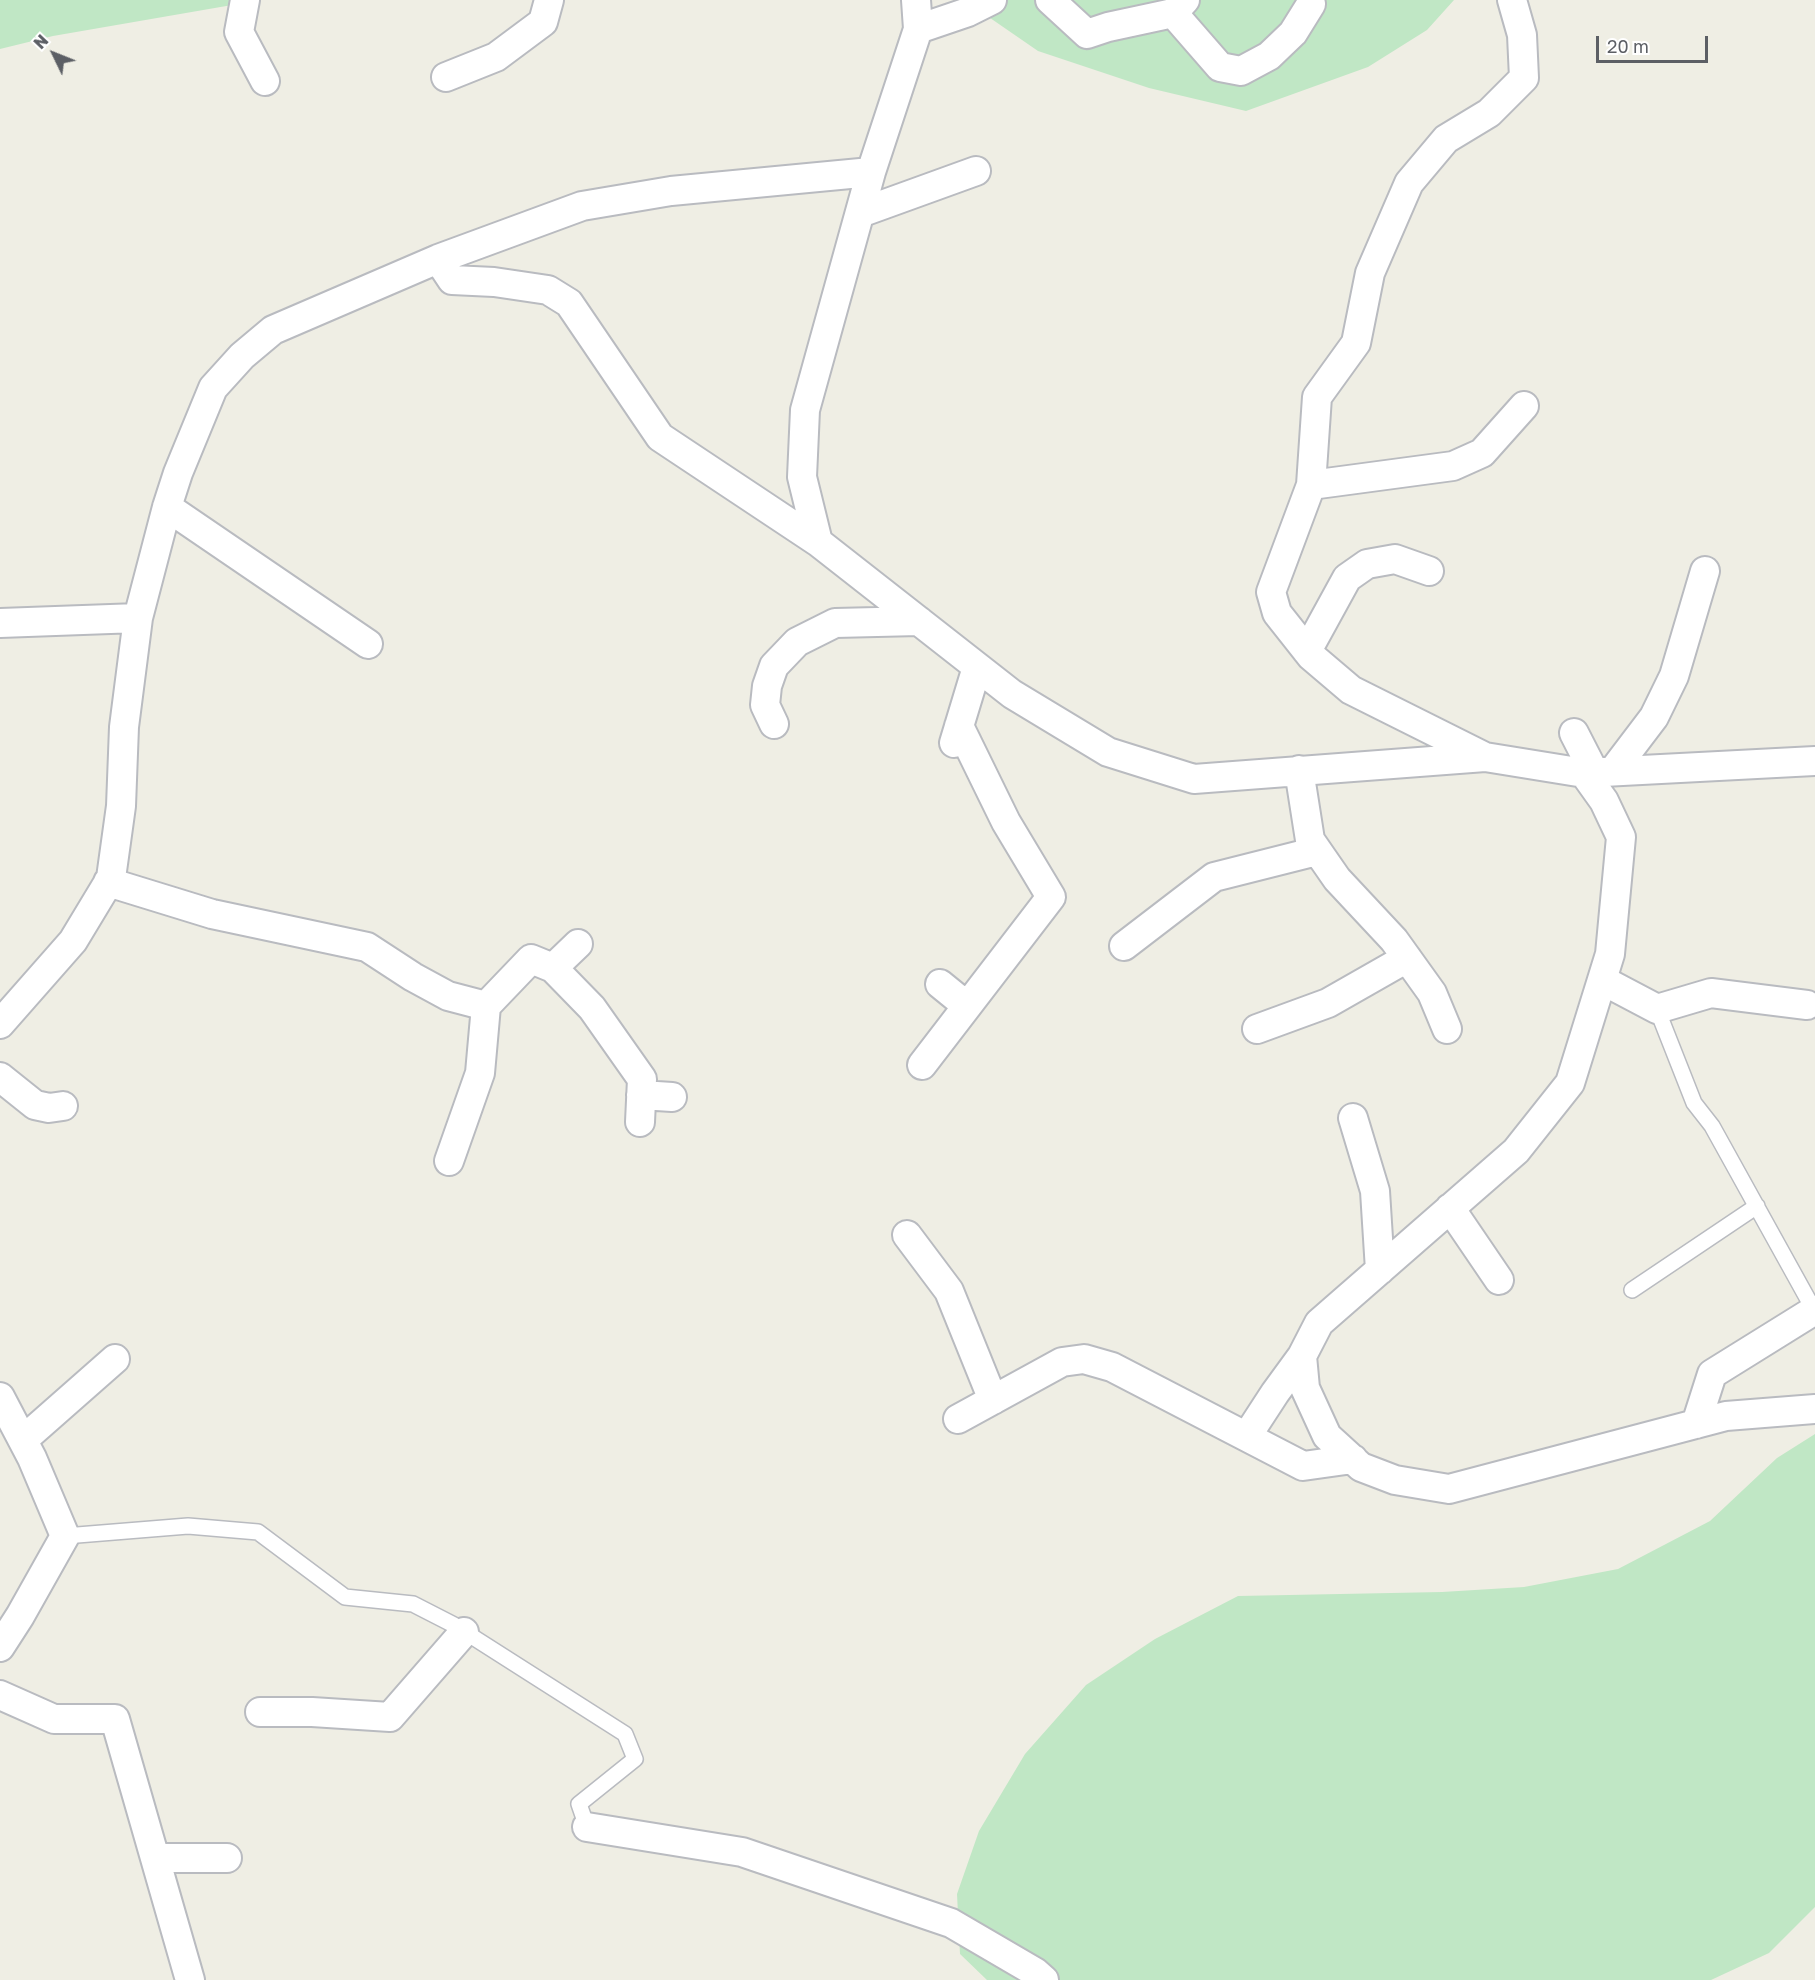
<!DOCTYPE html>
<style>
body{margin:0}
#map{position:relative;width:1815px;height:1980px;overflow:hidden;background:#efeee4;font-family:"Golos Text",sans-serif}
canvas{display:block}
.north{position:absolute;left:24px;top:24px;width:60px;height:60px;-webkit-text-stroke:4px #fff;paint-order:stroke;rotate:313deg;font-size:16px;font-weight:700;line-height:24px;text-align:center;color:#5c5f65}
.north::after{content:'';display:block;margin:auto;width:21px;height:27px;background:#5c5f65;clip-path:polygon(50% 0,100% 100%,50% 72%,0 100%)}
.scale{position:absolute;left:1596px;top:36px;width:112px;height:27px;box-sizing:border-box;border:3px solid #5c5f65;border-top:0;padding-left:8px;font-size:18px;line-height:21px;white-space:nowrap;color:#5c5f65;-webkit-text-stroke:4px #fff;paint-order:stroke}
</style>
<div id="map">
<canvas width="1815" height="1980"></canvas>
<div class="north">N</div>
<div class="scale">20 m</div>
</div>
<script>
const ctx = document.querySelector('canvas').getContext('2d');
ctx.lineJoin = 'round';
function fillPath(path, color) { ctx.fillStyle = color; ctx.fill(path, 'evenodd'); }
const toPath = rows => new Path2D(rows.map(r => 'M' + r).join(''));
function strokePath(path, color, width, dash) { ctx.strokeStyle = color; ctx.lineWidth = width; ctx.lineCap = dash ? 'butt' : 'round'; ctx.setLineDash(dash || []); ctx.stroke(path); }
fillPath(toPath([
 [0,0,261,0,53,36,0,49],
 [964,0,1454,0,1427,30,1368,67,1246,111,1149,88,1038,51],
 [1815,1434,1815,1907,1769,1953,1711,1980,987,1980,960,1954,957,1894,979,1831,1025,1754,1086,1685,1155,1639,1238,1596,1442,1592,1524,1587,1618,1569,1710,1521,1777,1458]
]), '#c0e7c5');
const service = toPath([
 [1657,1009,1694,1103,1712,1126,1815,1312],
 [1632,1290,1757,1206],
 [65,1536,188,1526,258,1532,345,1597,413,1604,454,1625,625,1734,635,1759,579,1804,587,1827]
]);
const minor = toPath([
 [245,0,239,32,265,81],
 [1050,0,1087,34,1108,27,1173,13,1185,0],
 [1173,13,1220,67,1241,71,1269,56,1293,33,1311,4],
 [918,29,968,12,992,0],
 [446,77,496,57,543,22,549,0],
 [860,213,976,171],
 [438,259,452,280,494,282,548,290,569,303,660,437,818,542,1012,694,1108,752,1194,779,1485,757,1584,773,1604,801,1621,837,1610,954,1570,1083,1516,1151,1319,1323,1302,1356,1305,1388,1327,1436,1361,1467,1395,1480,1449,1489,1726,1416,1815,1409],
 [1311,485,1453,466,1482,453,1524,406],
 [167,507,368,644],
 [818,542,802,477,805,410,871,172,918,29,916,0],
 [0,623,138,618],
 [1307,651,1347,578,1367,564,1395,559,1429,571],
 [774,724,765,705,767,686,774,666,797,642,835,623,919,621],
 [1574,733,1594,772],
 [954,743,977,667],
 [1483,756,1351,690,1311,656,1277,613,1271,592,1311,485,1317,397,1356,343,1370,273,1409,183,1446,139,1489,113,1524,78,1522,35,1512,0],
 [1299,770,1310,840,1337,879,1394,940,1432,993,1447,1029],
 [1613,771,1654,717,1674,676,1705,571],
 [1584,773,1815,761],
 [108,882,212,914,367,947,413,977,448,996,486,1006,531,959,553,968,592,1008,642,1079,640,1122],
 [1124,946,1214,877,1317,851],
 [553,968,578,944],
 [1602,980,1657,1009,1711,993,1807,1005],
 [940,984,967,1006],
 [0,1024,73,941,111,878,121,806,124,727,138,618,167,507,178,473,213,388,242,356,273,330,438,259,582,206,671,191,871,172],
 [1257,1029,1328,1003,1407,958],
 [922,1065,1051,897,1006,822,959,726],
 [0,1077,35,1105,49,1108,63,1106],
 [641,1095,672,1097],
 [1353,1118,1375,1191,1380,1270],
 [449,1161,480,1073,486,1006],
 [1450,1208,1499,1280],
 [907,1235,949,1291,993,1400],
 [0,1397,32,1458,65,1536,20,1616,0,1647],
 [958,1419,1062,1362,1084,1359,1112,1367,1303,1466,1353,1459],
 [1696,1424,1712,1374,1815,1310],
 [1247,1436,1275,1393,1302,1356],
 [23,1440,115,1359],
 [0,1695,54,1719,115,1719,190,1980],
 [260,1712,312,1712,390,1717,464,1632],
 [587,1827,742,1852,951,1923,1035,1972,1044,1980],
 [155,1858,227,1858]
]);
strokePath(service, '#b9bbc0', 18);
strokePath(minor, '#b9bbc0', 32);
strokePath(service, '#fff', 15);
strokePath(minor, '#fff', 28);
</script>
